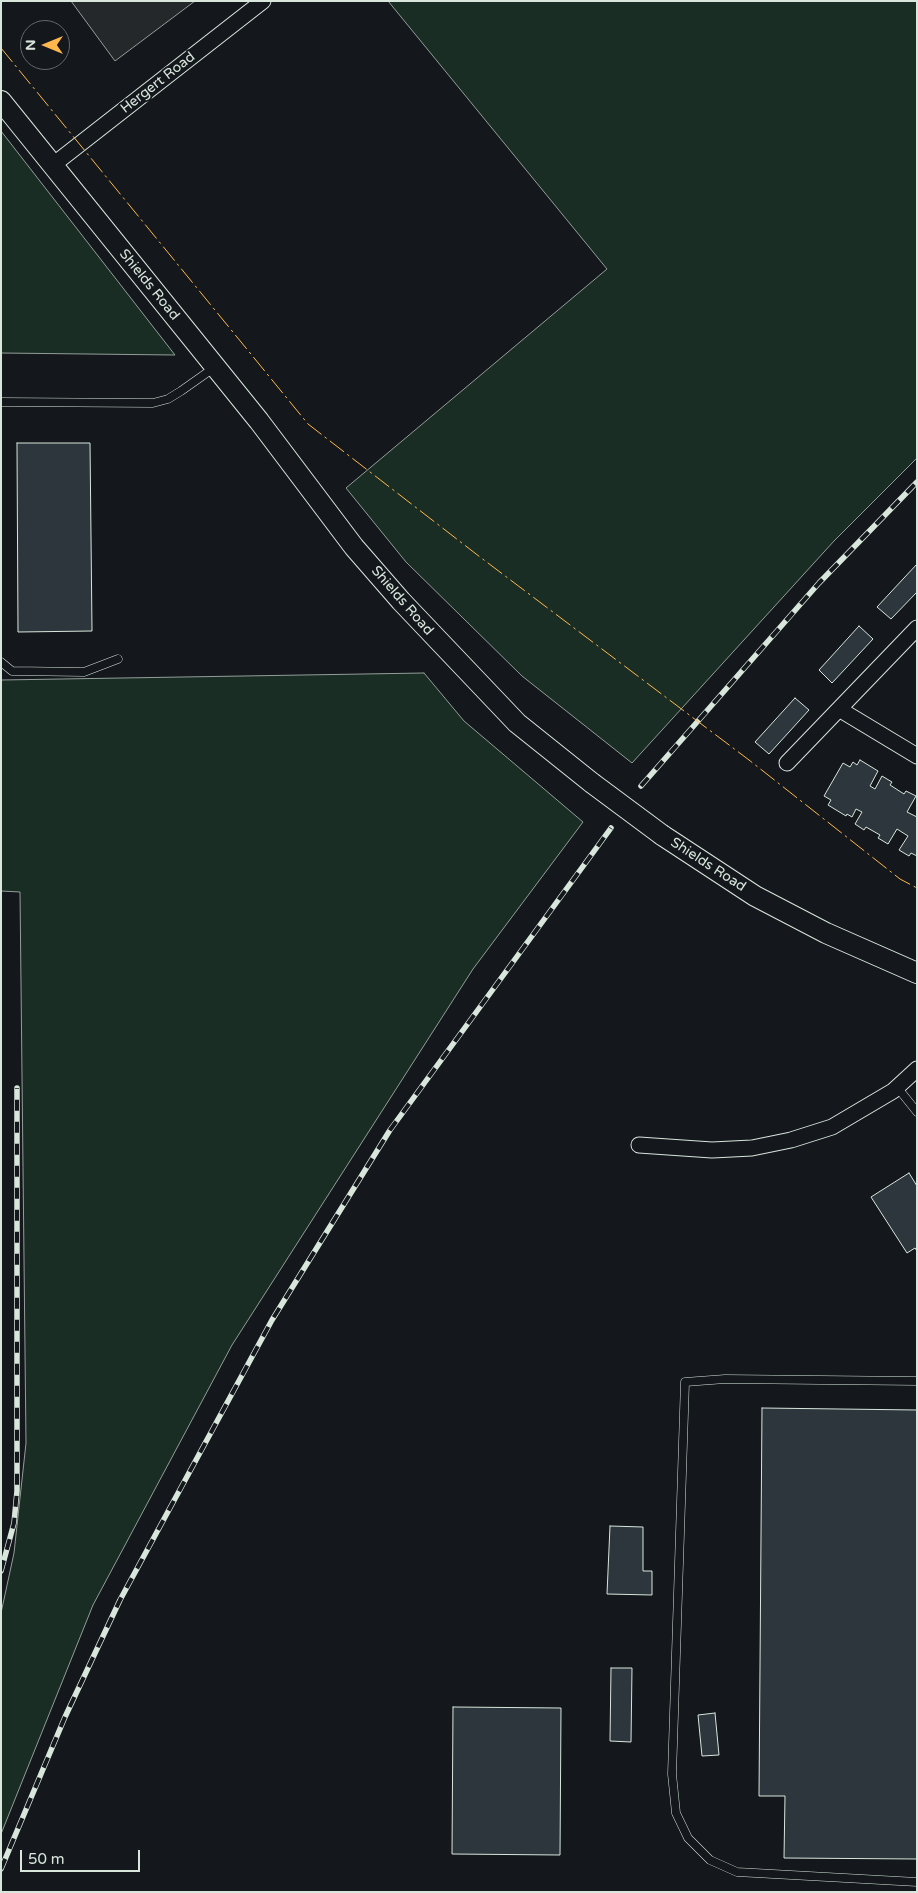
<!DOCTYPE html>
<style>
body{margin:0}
#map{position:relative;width:918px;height:1893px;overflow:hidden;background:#14181c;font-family:"Varela Round",sans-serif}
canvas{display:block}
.frame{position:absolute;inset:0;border:2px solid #d8e6dc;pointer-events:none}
.north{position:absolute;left:20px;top:20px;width:50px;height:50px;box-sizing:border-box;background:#14181c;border:1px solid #626a69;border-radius:50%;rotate:270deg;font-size:14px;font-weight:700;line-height:20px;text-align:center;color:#d8e6dc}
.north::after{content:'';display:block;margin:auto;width:18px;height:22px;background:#ffb74d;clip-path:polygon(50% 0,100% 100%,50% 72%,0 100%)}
.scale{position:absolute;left:20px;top:1850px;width:120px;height:22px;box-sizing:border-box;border:2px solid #d8e6dc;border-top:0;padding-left:6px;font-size:15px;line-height:18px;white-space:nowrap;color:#d8e6dc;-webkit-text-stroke:4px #14181c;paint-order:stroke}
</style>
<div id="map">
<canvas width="918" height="1893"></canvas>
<div class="frame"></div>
<div class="north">N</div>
<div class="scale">50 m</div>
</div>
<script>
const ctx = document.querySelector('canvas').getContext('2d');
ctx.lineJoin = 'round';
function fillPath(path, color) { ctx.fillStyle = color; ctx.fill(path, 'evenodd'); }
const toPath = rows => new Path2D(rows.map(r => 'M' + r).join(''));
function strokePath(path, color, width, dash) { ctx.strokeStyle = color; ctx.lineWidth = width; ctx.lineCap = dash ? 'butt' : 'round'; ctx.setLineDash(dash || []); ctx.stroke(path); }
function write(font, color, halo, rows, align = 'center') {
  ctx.font = font + ' "Varela Round",sans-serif'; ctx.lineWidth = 4; ctx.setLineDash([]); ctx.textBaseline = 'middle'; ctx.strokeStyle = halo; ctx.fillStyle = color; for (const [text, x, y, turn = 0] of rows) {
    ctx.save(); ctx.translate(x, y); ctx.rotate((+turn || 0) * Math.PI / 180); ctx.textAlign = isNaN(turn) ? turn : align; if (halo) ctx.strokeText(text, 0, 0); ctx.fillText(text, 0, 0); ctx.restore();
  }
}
const green = toPath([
 [388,1,917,1,917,458,834,541,632,763,522,676,406,562,346,488,607,269,388,1],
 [1,131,123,288,175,355,1,353,1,131],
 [424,673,464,721,583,822,473,969,232,1345,93,1605,1,1834,1,1613,14,1553,26,1443,20,892,1,891,1,680,424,673]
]);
fillPath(green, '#1a2d24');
strokePath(green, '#939e99', 1);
const parking = toPath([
 [71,1,195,1,115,61,71,1]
]);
fillPath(parking, '#24282b');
strokePath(parking, '#939e99', 1);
const building = toPath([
 [17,443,90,443,92,631,18,632,17,443],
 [917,564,917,592,891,619,877,607,917,564],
 [859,626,873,639,832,683,819,670,859,626],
 [795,698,809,710,769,754,755,742,795,698],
 [860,760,878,771,870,786,875,789,882,776,892,782,890,785,904,794,906,791,916,796,907,812,917,817,917,856,911,853,909,856,899,850,908,836,897,829,888,844,878,838,880,835,866,827,864,830,855,824,862,812,856,809,852,817,847,814,846,816,828,805,831,800,824,796,843,763,850,767,853,762,857,765,860,760],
 [909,1173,917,1186,917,1251,915,1248,907,1253,871,1197,909,1173],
 [762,1408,917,1410,917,1859,784,1858,785,1796,759,1796,762,1408],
 [610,1526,643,1527,643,1571,652,1571,652,1595,607,1594,610,1526],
 [611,1668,632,1668,631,1742,610,1741,611,1668],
 [453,1707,561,1708,560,1855,452,1854,453,1707],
 [715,1713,719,1755,702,1756,698,1715,715,1713]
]);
fillPath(building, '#2c363c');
strokePath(building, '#d8e6dc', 1);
const lane = toPath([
 [1,402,153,403,168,399,181,391,215,367],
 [1,662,12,671,84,672,118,659],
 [897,1087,917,1112],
 [917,1381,725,1379,685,1382,672,1774,676,1813,688,1838,710,1860,737,1872,917,1882]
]);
const street = toPath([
 [53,165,263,1],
 [839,709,917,756],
 [787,763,917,628],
 [639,1145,712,1150,752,1148,791,1140,832,1127,893,1091,917,1069]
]);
const secondary = toPath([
 [1,101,259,421,354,547,401,601,517,723,592,783],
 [662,835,755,896,826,933,917,973]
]);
strokePath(lane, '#d8e6dc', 9);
strokePath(street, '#d8e6dc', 17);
strokePath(secondary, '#d8e6dc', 22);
strokePath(lane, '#14181c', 8);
strokePath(street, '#14181c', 15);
strokePath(secondary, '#14181c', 20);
const rail = toPath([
 [641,786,819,583,917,482],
 [1,1571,14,1523,17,1491,17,1088],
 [1,1869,65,1717,120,1600,272,1320,390,1130,611,828]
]);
strokePath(rail, '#d8e6dc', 5.5);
strokePath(rail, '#14181c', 4, [11]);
const secondaryBridge = toPath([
 [592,783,662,835]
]);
strokePath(secondaryBridge, '#d8e6dc', 22, []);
strokePath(secondaryBridge, '#14181c', 20);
strokePath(toPath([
 [1,48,308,424,480,557,749,760,900,879,917,888]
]), '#ffb74d', 1, [18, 4, 2.5, 4]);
write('14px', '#d8e6dc', '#14181c', [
 ["Hergert Road",158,83,-38],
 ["Shields Road",149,285,51],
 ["Shields Road",402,601,49],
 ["Shields Road",708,865,33]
]);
</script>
